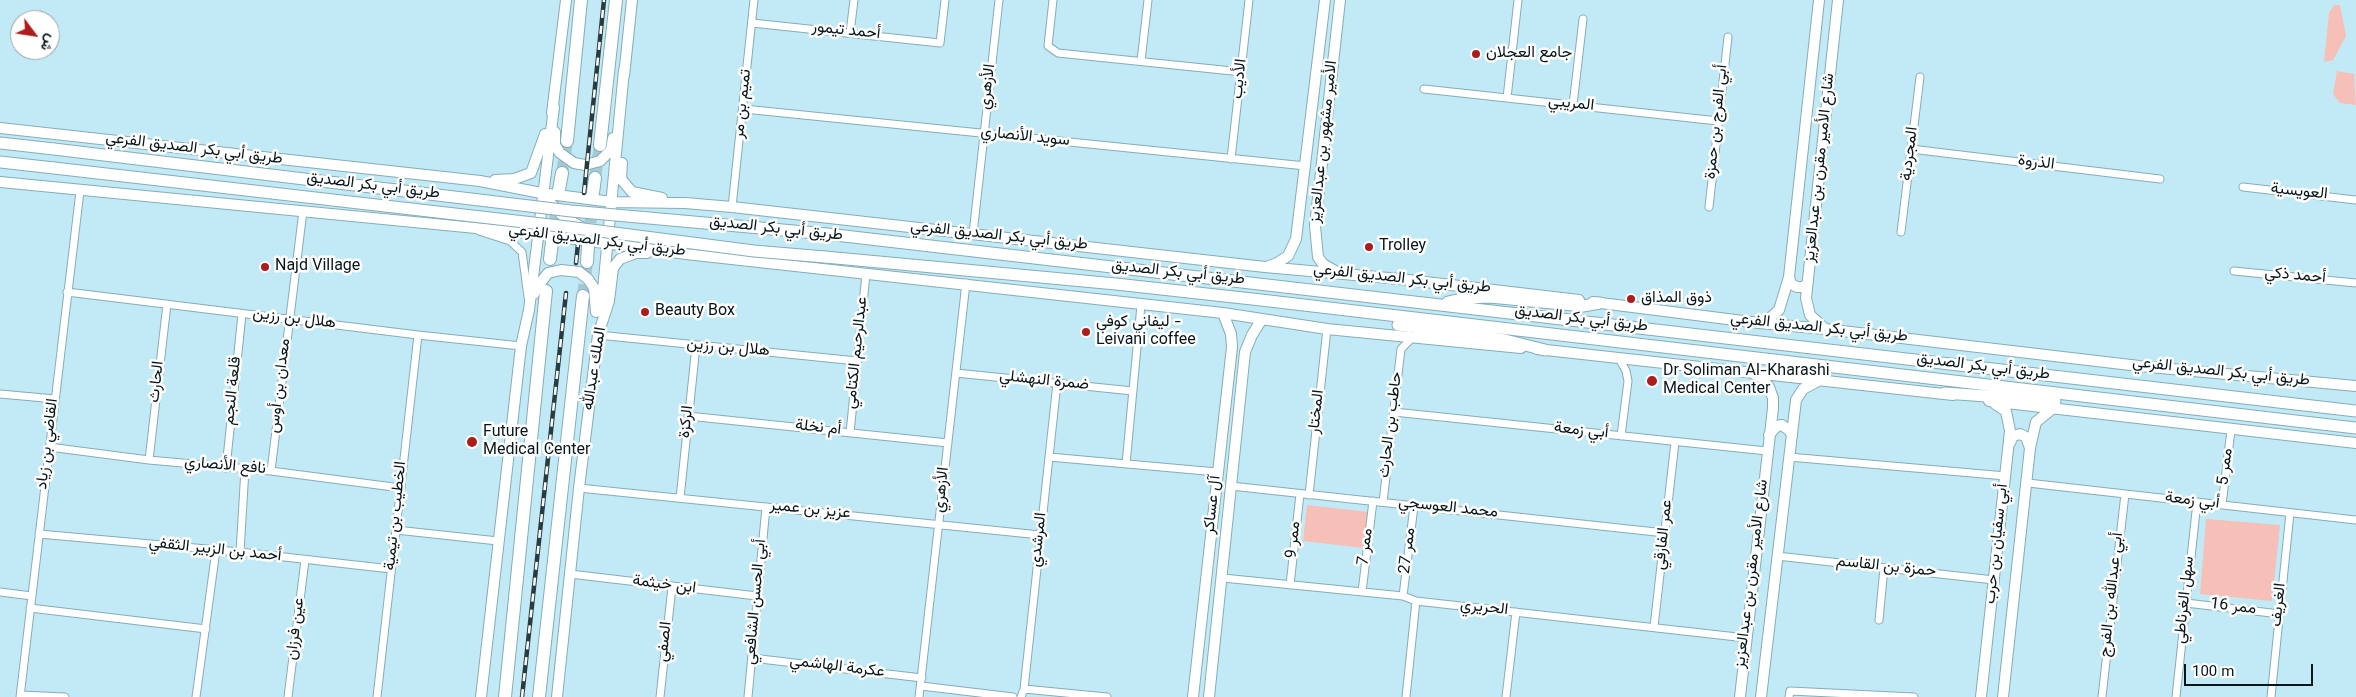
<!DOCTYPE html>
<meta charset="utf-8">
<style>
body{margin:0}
#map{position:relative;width:2356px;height:697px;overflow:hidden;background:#c1eaf6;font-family:Georgia,Vazirmatn,serif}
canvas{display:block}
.north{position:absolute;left:10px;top:10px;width:50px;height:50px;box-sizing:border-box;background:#fff;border:1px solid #9ca2a3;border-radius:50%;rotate:121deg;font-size:14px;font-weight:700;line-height:20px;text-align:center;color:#07161a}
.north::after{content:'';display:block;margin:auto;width:18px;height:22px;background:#ae1d1c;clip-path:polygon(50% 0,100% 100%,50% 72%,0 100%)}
.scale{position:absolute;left:2184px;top:664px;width:129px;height:22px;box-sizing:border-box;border:2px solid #07161a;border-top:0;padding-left:6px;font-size:15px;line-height:18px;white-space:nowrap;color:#07161a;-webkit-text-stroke:4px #fff;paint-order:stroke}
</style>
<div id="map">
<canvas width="2356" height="697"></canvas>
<div class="north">ش</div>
<div class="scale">100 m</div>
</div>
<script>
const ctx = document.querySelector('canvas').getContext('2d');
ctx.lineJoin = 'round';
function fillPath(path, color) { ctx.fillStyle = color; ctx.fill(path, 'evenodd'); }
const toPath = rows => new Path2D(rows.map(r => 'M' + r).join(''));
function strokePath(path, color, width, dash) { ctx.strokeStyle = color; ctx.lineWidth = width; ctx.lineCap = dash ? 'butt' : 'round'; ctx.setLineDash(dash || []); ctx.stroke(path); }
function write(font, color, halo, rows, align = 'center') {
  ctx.font = font + ' Georgia,Vazirmatn,serif'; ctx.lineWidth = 5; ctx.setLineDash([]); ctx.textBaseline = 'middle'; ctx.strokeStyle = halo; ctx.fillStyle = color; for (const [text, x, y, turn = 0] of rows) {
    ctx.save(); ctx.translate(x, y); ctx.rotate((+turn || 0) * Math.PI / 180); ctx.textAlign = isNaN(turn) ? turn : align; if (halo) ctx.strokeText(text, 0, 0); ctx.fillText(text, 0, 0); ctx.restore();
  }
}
fillPath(toPath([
 [2334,5,2340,5,2346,36,2333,60,2324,62,2329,13],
 [2337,71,2354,74,2356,105,2340,103,2333,94],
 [1307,505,1369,512,1364,548,1303,541],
 [2206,519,2280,525,2272,601,2200,594]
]), '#f6bfb7');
strokePath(toPath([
 [562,173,567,141],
 [595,178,600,145],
 [553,237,559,190],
 [589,241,593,193],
 [583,296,587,262]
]), '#a5cad5', 12, [12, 6]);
const street = toPath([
 [1053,0,1048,46,1058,53,1242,72],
 [752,23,940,43,945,0],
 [850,33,854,0],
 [1141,61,1148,0],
 [1424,89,1718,121],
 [1507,98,1518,0],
 [1573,105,1583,19],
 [744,109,1306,166],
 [1911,149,2160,179],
 [1231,159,1249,0],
 [2243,187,2356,200],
 [732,207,754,0],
 [1709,207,1728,37],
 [479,231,510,241,522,252,528,297],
 [1901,232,1920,77],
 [973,234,999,0],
 [2234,271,2356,283],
 [67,292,418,335,521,346],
 [598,335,857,361],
 [1619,358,1626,371,1628,381,1621,436],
 [956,373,1133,391],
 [0,394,55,399],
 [1394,412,1767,451],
 [688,416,948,443],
 [850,433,866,274],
 [49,447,149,460,271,471,401,488],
 [1049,457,1217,472],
 [1789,457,2006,476],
 [149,460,167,304],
 [1126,464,1141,305],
 [226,468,242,314],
 [271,471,303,211],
 [2028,483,2356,520],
 [1231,486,1665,533],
 [579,488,1040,535],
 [1309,495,1327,329],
 [680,498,696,346],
 [1383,502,1401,349,1413,337],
 [2222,505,2231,430],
 [396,530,498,541],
 [39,534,240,552,391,569],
 [240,552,245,469],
 [1777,556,1994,580],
 [570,574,757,596],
 [1223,578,1403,596,1416,601,1746,638],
 [1290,585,1300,494],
 [0,592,32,596],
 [1362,592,1373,501],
 [1403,596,1414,506],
 [2186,603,2280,614],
 [30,608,206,629],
 [1879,620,1884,568],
 [1654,627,1675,442],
 [752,658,922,678],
 [921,686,1013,697],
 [1024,689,1107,697],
 [21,695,65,697],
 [20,697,80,191],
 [196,697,216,550],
 [288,697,305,560],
 [377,697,418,335],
 [660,697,672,587],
 [748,697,766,507],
 [919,697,966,283],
 [1021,697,1024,689,1057,383],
 [1406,697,1416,601],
 [1506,697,1516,612],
 [1789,697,1790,691,1914,697],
 [2102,697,2125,494],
 [2176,697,2197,502],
 [2271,697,2290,513]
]);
const secondary = toPath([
 [624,76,632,0],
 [552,113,566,0],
 [0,128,480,181,541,193,612,202,685,203,732,207,1265,267,1400,279,1579,300],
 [555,132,555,145,560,153,574,163,585,165,600,161,611,150,613,138],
 [622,163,621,179,632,192,662,198],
 [495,180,514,179,531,173,545,134],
 [0,182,538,234,686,254,1223,313,1327,329,1521,348],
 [541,193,564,217,583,228],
 [1269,266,1277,263,1288,256,1296,239,1325,0],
 [1337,272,1323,264,1318,257,1315,226,1340,0],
 [1789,277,1791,284,1797,287,1804,287,1808,282],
 [534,294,538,286,548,273,561,270,579,272,588,279,594,288,596,312],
 [1593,302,1759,323,1825,329,2139,366,2356,386],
 [601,310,624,70],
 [1760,323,1770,318,1779,310,1789,277,1819,0],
 [1824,328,1810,315,1806,298,1838,0],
 [1537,349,1953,395],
 [1989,401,2356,443],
 [1769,435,1777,426,1782,425,1790,431,1792,436],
 [2010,443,2013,436,2020,434,2026,437,2030,448],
 [481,697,521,346,529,310,554,107],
 [557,697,579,488,598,335,609,301,613,268,620,259,636,253,647,253],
 [1193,697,1232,347,1231,334,1223,313],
 [1209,697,1245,352,1252,335,1262,319],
 [1740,697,1773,408,1773,398,1769,387,1762,378,1754,374],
 [1761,697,1796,400,1803,389,1818,381],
 [1981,697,2010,431,2006,411,1995,404],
 [2003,697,2030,448,2036,422,2052,409]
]);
const primary = toPath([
 [0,143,54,149],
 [0,162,54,168],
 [827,234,2356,411],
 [825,257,1116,284,1261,300,2356,428],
 [1448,302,1466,298,1490,297,1583,306,1600,303],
 [1398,325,1505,340,1545,350],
 [1945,393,2055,401]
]);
const highway = toPath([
 [567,141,581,0],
 [600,145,616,0],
 [559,190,562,173],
 [593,193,595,178],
 [550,259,552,242],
 [587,262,588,246],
 [505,697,546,291],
 [539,697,583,296]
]);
strokePath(street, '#85adb8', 9);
strokePath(secondary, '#85adb8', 12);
strokePath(primary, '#85adb8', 13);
strokePath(highway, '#85adb8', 14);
strokePath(street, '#fff', 7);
strokePath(secondary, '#fff', 10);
strokePath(primary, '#fff', 11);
strokePath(highway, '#fff', 12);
const rail = toPath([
 [584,193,604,0],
 [576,263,578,244],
 [522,697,566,293]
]);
strokePath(rail, '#283b41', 4.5);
strokePath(rail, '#fff', 2.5, [8]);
const primaryBridge = toPath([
 [54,149,571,211,827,234],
 [54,168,568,227,754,251,825,257]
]);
strokePath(primaryBridge, '#85adb8', 13, []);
strokePath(primaryBridge, '#fff', 11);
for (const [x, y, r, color] of [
 [1476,54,5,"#ae1d1c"],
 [1369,247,5,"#ae1d1c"],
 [265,267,5,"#ae1d1c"],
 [1631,299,5,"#ae1d1c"],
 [645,312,5,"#ae1d1c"],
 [1086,332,5,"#ae1d1c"],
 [1652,381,6,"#ae1d1c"],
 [472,442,6,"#ae1d1c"]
]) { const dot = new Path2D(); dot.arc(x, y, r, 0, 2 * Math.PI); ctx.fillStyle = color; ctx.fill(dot); strokePath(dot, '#fff', 2); }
write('16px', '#07161a', '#fff', [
 ["أحمد تيمور",846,32,6],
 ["الأديب",1241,79,-84],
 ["الأزهري",989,87,-83],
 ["تميم بن مر",744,104,-84],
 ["المريبي",1571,105,6],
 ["أبي الفرج بن حمزة",1718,122,-84],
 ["سويد الأنصاري",1025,138,6],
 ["الأمير مشهور بن عبدالعزيز",1325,142,-84],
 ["طريق أبي بكر الصديق الفرعي",194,150,7],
 ["المجردية",1911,154,-83],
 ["الذروة",2036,164,7],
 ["شارع الأمير مقرن بن عبدالعزيز",1821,168,-84],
 ["طريق أبي بكر الصديق",373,187,7],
 ["العويسية",2299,193,6],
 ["طريق أبي بكر الصديق",776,230,6],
 ["طريق أبي بكر الصديق الفرعي",999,237,6],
 ["طريق أبي بكر الصديق الفرعي",597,242,7],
 ["طريق أبي بكر الصديق",1178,274,6],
 ["أحمد ذكي",2295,277,5],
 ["طريق أبي بكر الصديق الفرعي",1402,280,6],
 ["هلال بن رزين",294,320,7],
 ["طريق أبي بكر الصديق",1581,320,7],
 ["طريق أبي بكر الصديق الفرعي",1819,329,6],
 ["هلال بن رزين",728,349,5],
 ["عبدالرحيم الكتامي",858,353,-84],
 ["طريق أبي بكر الصديق",1983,368,7],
 ["الملك عبدالله",596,369,-81],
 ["طريق أبي بكر الصديق الفرعي",2221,373,6],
 ["الحارث",158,382,-84],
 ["ضمرة النهشلي",1044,382,6],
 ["معدان بن أوس",281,386,-83],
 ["قلعة النجم",234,391,-84],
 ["المختار",1318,412,-84],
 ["الركزة",688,422,-84],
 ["حاطب بن الحارث",1392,425,-83],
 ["أم نخلة",818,429,6],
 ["أبي زمعة",1581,432,6],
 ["القاضي بن زياد",49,444,-83],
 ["نافع الأنصاري",225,467,5],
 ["ممر 5",2227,467,-83],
 ["الأزهري",943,490,-84],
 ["أبي زمعة",2192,502,7],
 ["آل عساكر",1214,505,-84],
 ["محمد العوسجي",1448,509,6],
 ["عزيز بن عمير",810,511,6],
 ["الخطيب بن تيمية",397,516,-84],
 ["عمر الفارقي",1665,535,-84],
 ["المرشدي",1040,540,-84],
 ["ممر 9",1295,540,-84],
 ["أبي سفيان بن حرب",1998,544,-84],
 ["ممر 7",1367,547,-83],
 ["أحمد بن الزبير الثقفي",215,551,6],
 ["ممر 27",1409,551,-83],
 ["حمزة بن القاسم",1886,568,6],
 ["شارع الأمير مقرن بن عبدالعزيز",1753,574,-83],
 ["ابن خيثمة",664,586,7],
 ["أبي عبدالله بن الفرج",2113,595,-84],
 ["سهل الغرناطي",2186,600,-84],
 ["أبي الحسن الشافعي",757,602,-85],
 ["الغريف",2280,605,-84],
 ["ممر 16",2233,608,7],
 ["الحريري",1484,609,6],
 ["عين فرزان",297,629,-83],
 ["الصفي",666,642,-84],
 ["عكرمة الهاشمي",837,668,7]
]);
write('16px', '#07161a', '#fff', [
 ["جامع العجلان",1486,54],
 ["Trolley",1379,247],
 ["Najd Village",275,267],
 ["ذوق المذاق",1641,299],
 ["Beauty Box",655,312],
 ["ليفاني كوفي -",1096,323],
 ["Leivani coffee",1096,341],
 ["Dr Soliman Al-Kharashi",1663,372],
 ["Medical Center",1663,390],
 ["Future",483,433],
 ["Medical Center",483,451]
], 'left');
</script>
